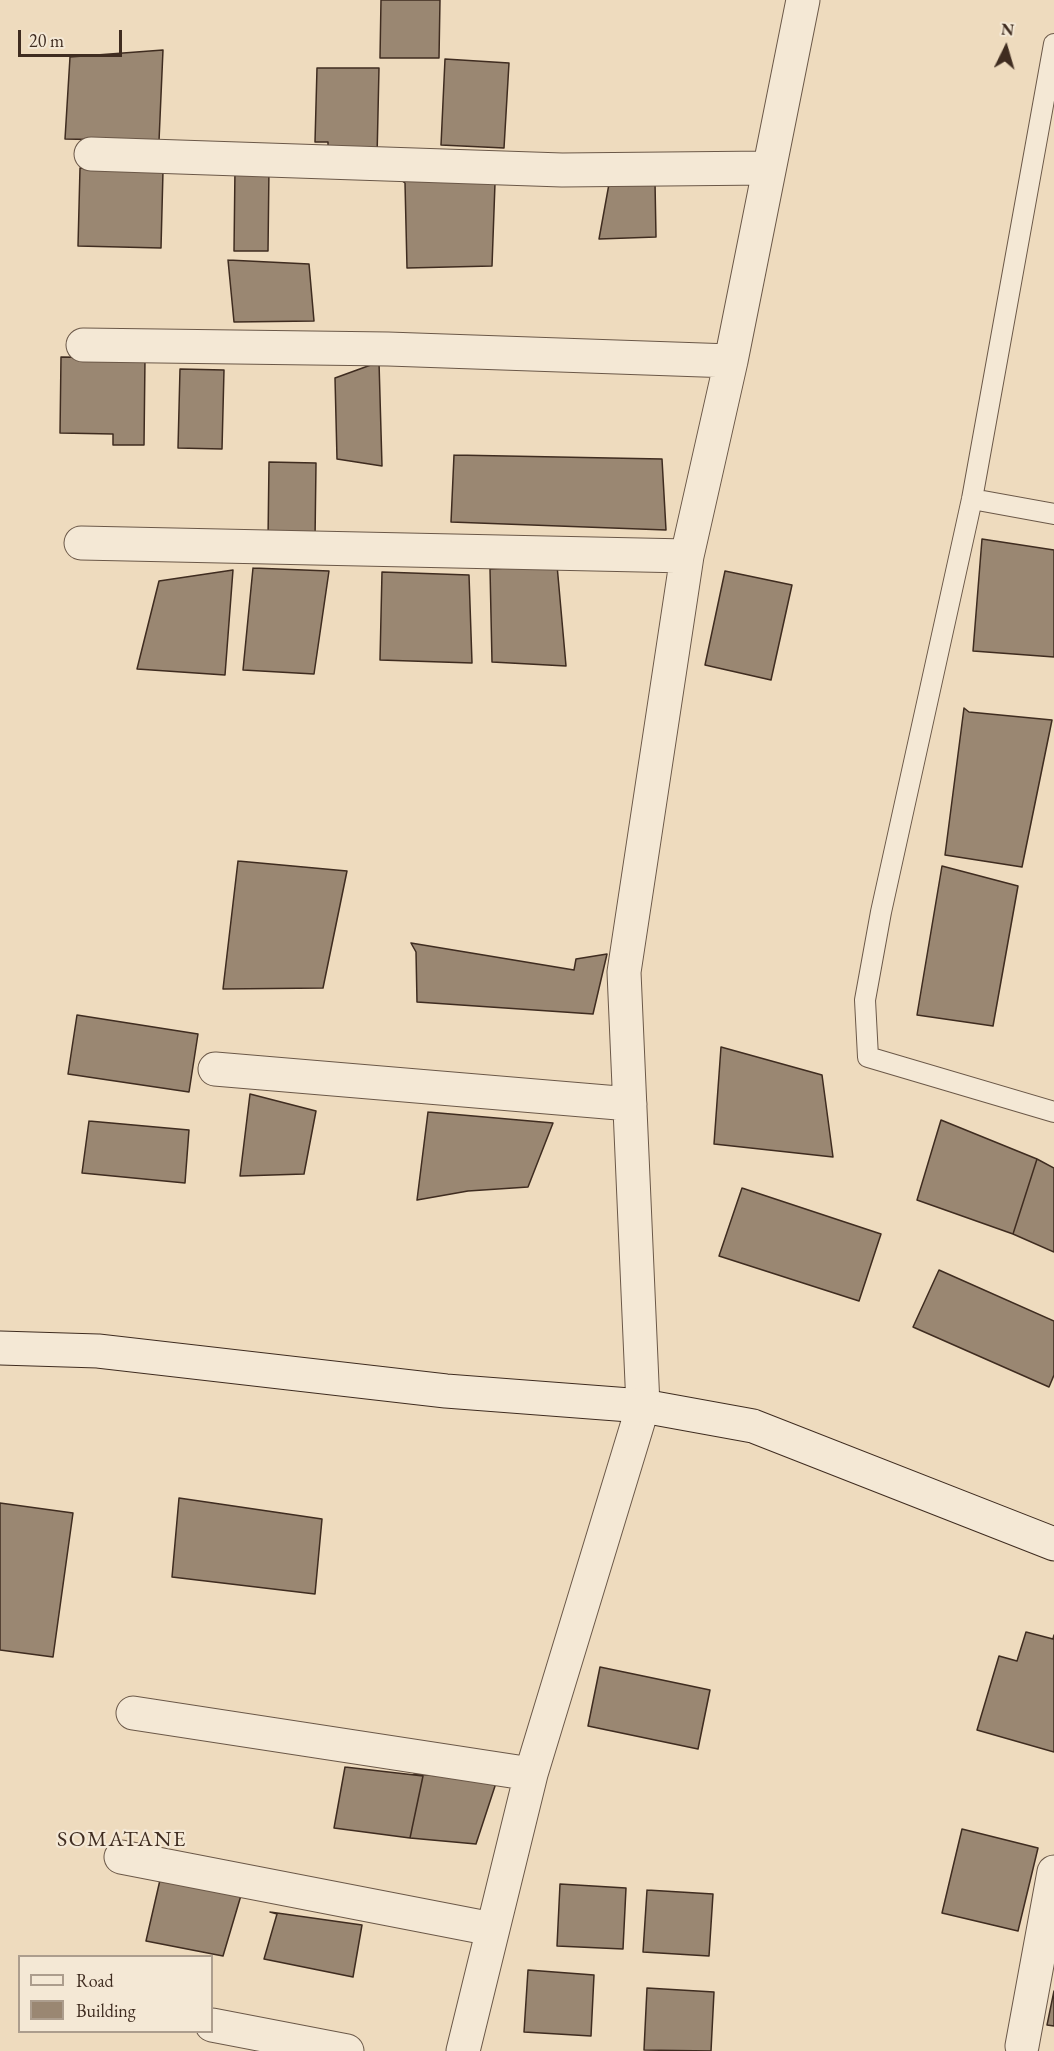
<!DOCTYPE html>
<style>
body{margin:0}
#map{position:relative;width:1054px;height:2051px;overflow:hidden;background:#eedbbe;font-family:"EB Garamond",serif}
canvas{display:block}
.legend{position:absolute;left:18px;top:1955px;width:195px;height:78px;box-sizing:border-box;background:#f4e8d5;border:2px solid #ac9d8d;margin:0;padding:8px 10px;list-style:none;font-size:18px;color:#3f2c20}
.legend li{display:flex;align-items:center;gap:12px;height:30px}
.legend b{width:30px;border:2px solid #ac9d8d}
.north{position:absolute;left:976px;top:18px;width:60px;height:60px;-webkit-text-stroke:4px #f4e8d5;paint-order:stroke;rotate:5deg;font-size:16px;font-weight:700;line-height:24px;text-align:center;color:#3f2c20}
.north::after{content:'';display:block;margin:auto;width:21px;height:27px;background:#3f2c20;clip-path:polygon(50% 0,100% 100%,50% 72%,0 100%)}
.scale{position:absolute;left:18px;top:30px;width:104px;height:27px;box-sizing:border-box;border:3px solid #3f2c20;border-top:0;padding-left:8px;font-size:18px;line-height:21px;white-space:nowrap;color:#3f2c20;-webkit-text-stroke:4px #f4e8d5;paint-order:stroke}
</style>
<div id="map">
<canvas width="1054" height="2051"></canvas>
<ul class="legend">
<li><b style="height:8px;background:#f4e8d5"></b>Road</li>
<li><b style="height:16px;background:#9a8772"></b>Building</li>
</ul>
<div class="north">N</div>
<div class="scale">20 m</div>
</div>
<script>
const ctx = document.querySelector('canvas').getContext('2d');
ctx.lineJoin = 'round';
function fillPath(path, color) { ctx.fillStyle = color; ctx.fill(path, 'evenodd'); }
const toPath = rows => new Path2D(rows.map(r => 'M' + r).join(''));
function strokePath(path, color, width, dash) { ctx.strokeStyle = color; ctx.lineWidth = width; ctx.lineCap = dash ? 'butt' : 'round'; ctx.setLineDash(dash || []); ctx.stroke(path); }
function write(font, color, halo, rows, align = 'center') {
  ctx.font = font + ' "EB Garamond",serif'; ctx.lineWidth = 4.5; ctx.setLineDash([]); ctx.textBaseline = 'middle'; ctx.strokeStyle = halo; ctx.fillStyle = color; for (const [text, x, y, turn = 0] of rows) {
    ctx.save(); ctx.translate(x, y); ctx.rotate((+turn || 0) * Math.PI / 180); ctx.textAlign = isNaN(turn) ? turn : align; if (halo) ctx.strokeText(text, 0, 0); ctx.fillText(text, 0, 0); ctx.restore();
  }
}
const building = toPath([
 [381,0,440,0,439,58,380,58,381,0],
 [163,50,159,141,65,139,70,57,163,50],
 [445,59,509,63,504,148,441,145,445,59],
 [317,68,379,68,377,158,328,147,328,142,315,142,317,68],
 [80,168,163,171,161,248,78,246,80,168],
 [235,168,269,168,268,251,234,251,235,168],
 [398,178,495,183,492,266,407,268,405,183,398,178],
 [655,182,656,237,599,239,609,184,655,182],
 [228,260,309,264,314,321,234,322,228,260],
 [61,357,145,358,144,445,113,445,113,434,60,433,61,357],
 [379,362,382,466,337,459,335,378,379,362],
 [180,369,224,370,222,449,178,448,180,369],
 [454,455,662,459,666,530,451,522,454,455],
 [269,462,316,463,315,540,268,540,269,462],
 [982,539,1054,550,1054,657,973,651,982,539],
 [557,565,566,666,492,662,490,569,557,565],
 [253,568,329,571,314,674,243,670,253,568],
 [233,570,225,675,137,669,159,581,233,570],
 [725,571,792,585,771,680,705,665,725,571],
 [382,572,469,575,472,663,380,660,382,572],
 [964,708,969,712,1052,720,1022,867,945,855,964,708],
 [238,861,347,871,323,988,223,989,238,861],
 [942,866,1018,886,993,1026,917,1015,942,866],
 [411,943,574,970,576,959,607,954,593,1014,417,1002,416,952,411,943],
 [77,1015,198,1034,189,1092,68,1074,77,1015],
 [721,1047,822,1075,833,1157,714,1144,721,1047],
 [250,1094,316,1111,304,1174,240,1176,250,1094],
 [428,1112,553,1123,528,1187,468,1191,417,1200,428,1112],
 [941,1120,1037,1159,1013,1234,917,1200,941,1120],
 [89,1121,189,1130,185,1183,82,1173,89,1121],
 [1037,1159,1054,1168,1054,1252,1013,1234,1037,1159],
 [742,1188,881,1234,859,1301,719,1256,742,1188],
 [939,1270,1054,1321,1054,1375,1049,1387,913,1327,939,1270],
 [179,1498,322,1519,315,1594,172,1577,179,1498],
 [0,1503,73,1513,53,1657,0,1650,0,1503],
 [1026,1632,1053,1639,1054,1635,1054,1752,977,1730,999,1656,1017,1661,1026,1632],
 [600,1667,710,1690,698,1749,588,1726,600,1667],
 [345,1767,423,1776,410,1838,334,1828,345,1767],
 [414,1774,497,1780,476,1844,410,1838,423,1776,414,1774],
 [962,1829,1038,1848,1018,1931,942,1913,962,1829],
 [160,1880,242,1892,223,1956,146,1941,160,1880],
 [560,1884,626,1888,623,1949,557,1946,560,1884],
 [647,1890,713,1894,709,1956,643,1952,647,1890],
 [270,1912,362,1925,353,1977,264,1959,277,1914,270,1912],
 [528,1970,594,1975,591,2036,524,2032,528,1970],
 [647,1988,714,1992,711,2051,644,2050,647,1988],
 [1054,1991,1054,2026,1047,2025,1054,1991]
]);
fillPath(building, '#9a8772');
strokePath(building, '#3f2c20', 1.5);
const service = toPath([
 [1054,44,972,499,881,912,865,1000,868,1057,1054,1112],
 [972,499,1054,514]
]);
const minor = toPath([
 [91,154,562,170,768,168],
 [83,345,388,349,731,361],
 [81,543,687,556],
 [215,1069,630,1104],
 [133,1713,531,1774],
 [121,1857,492,1929],
 [212,2025,347,2051],
 [1022,2046,1054,1872],
 [463,2051,531,1774,643,1406,624,972,687,556,731,361,803,0]
]);
const secondary = toPath([
 [0,1348,98,1351,446,1391,643,1406,753,1426,1054,1544]
]);
strokePath(service, '#6b5848', 22);
strokePath(minor, '#6b5848', 35);
strokePath(secondary, '#3f2c20', 35);
strokePath(service, '#f4e8d5', 20);
strokePath(minor, '#f4e8d5', 33);
strokePath(secondary, '#f4e8d5', 33);
ctx.letterSpacing = '1.5px';
write('22px', '#3f2c20', '#f4e8d5', [
 ["SOMATANE",122,1840]
]);
ctx.letterSpacing = '0px';
</script>
